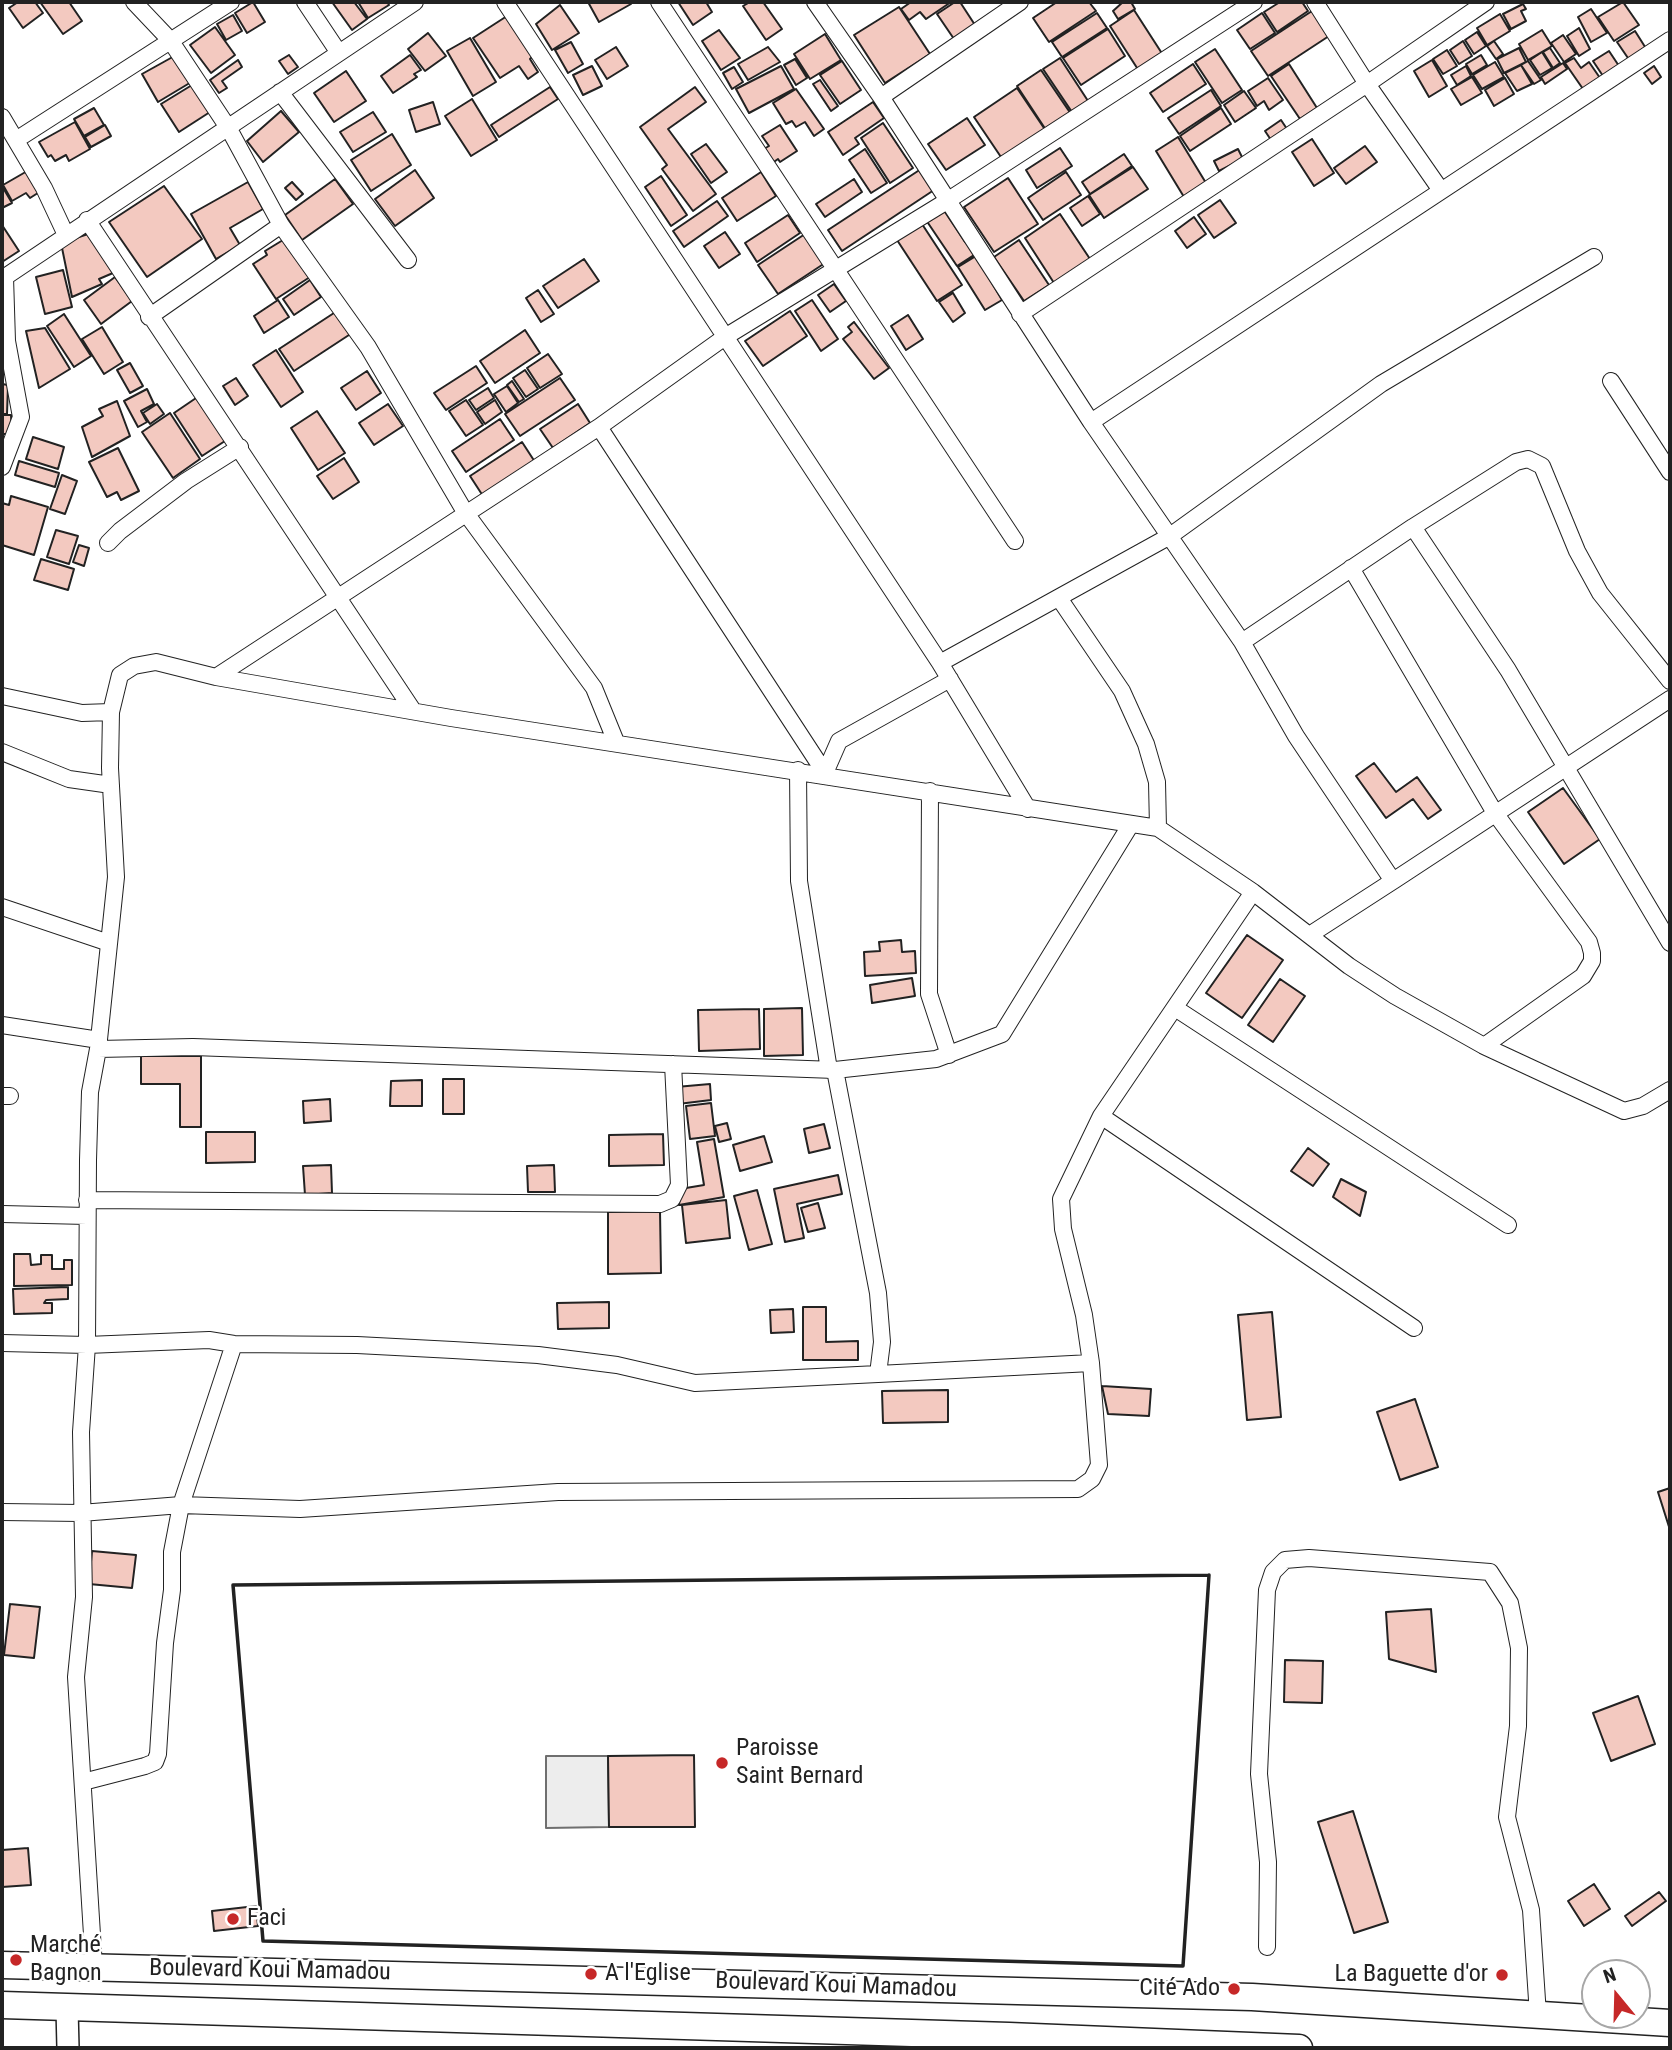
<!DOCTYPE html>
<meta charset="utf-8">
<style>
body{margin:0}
#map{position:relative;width:1672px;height:2050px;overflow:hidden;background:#fff;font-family:"Roboto Condensed",sans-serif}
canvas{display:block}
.frame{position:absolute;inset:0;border:4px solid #222;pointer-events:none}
.north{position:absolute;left:1581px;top:1959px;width:70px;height:70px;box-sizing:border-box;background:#fff;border:2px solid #a7a7a7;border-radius:50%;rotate:341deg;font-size:19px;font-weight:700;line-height:28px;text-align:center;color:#222}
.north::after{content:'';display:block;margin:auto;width:24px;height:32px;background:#c62828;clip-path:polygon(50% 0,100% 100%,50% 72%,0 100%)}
</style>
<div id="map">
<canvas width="1672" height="2050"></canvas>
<div class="frame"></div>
<div class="north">N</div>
</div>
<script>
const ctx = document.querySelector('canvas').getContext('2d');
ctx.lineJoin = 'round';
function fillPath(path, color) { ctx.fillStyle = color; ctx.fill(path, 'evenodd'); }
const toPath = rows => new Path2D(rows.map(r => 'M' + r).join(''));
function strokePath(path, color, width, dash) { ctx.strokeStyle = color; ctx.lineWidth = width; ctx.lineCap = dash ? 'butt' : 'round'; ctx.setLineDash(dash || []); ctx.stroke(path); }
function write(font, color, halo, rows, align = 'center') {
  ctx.font = font + ' "Roboto Condensed",sans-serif'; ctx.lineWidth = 5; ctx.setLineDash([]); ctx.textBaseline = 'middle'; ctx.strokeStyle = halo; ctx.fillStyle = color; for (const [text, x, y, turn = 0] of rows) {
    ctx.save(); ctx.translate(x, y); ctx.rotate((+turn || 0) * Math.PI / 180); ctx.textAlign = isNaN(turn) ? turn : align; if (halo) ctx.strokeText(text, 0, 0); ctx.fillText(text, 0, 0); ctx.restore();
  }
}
const parking = toPath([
 [546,1756,608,1756,609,1827,546,1828,546,1756]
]);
fillPath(parking, '#ededed');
strokePath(parking, '#6f6f6f', 2);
const building = toPath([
 [18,2,35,2,43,13,23,28,9,8,18,2],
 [40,2,69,2,82,21,63,34,40,2],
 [253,2,265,22,247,33,235,13,253,2],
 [332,2,354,2,367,19,352,30,332,2],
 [358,2,387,2,389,5,368,18,358,2],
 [588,2,630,2,631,4,599,22,588,2],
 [678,2,706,2,712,12,693,25,678,2],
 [750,2,763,2,782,29,766,40,743,6,750,2],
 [911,2,951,2,926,19,920,12,909,20,901,9,911,2],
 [955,2,960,2,975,25,954,39,937,14,955,2],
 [1057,2,1089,2,1096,11,1049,42,1033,18,1057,2],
 [1123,2,1131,2,1135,9,1118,19,1113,11,1123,2],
 [1280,2,1302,2,1308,11,1277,32,1264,12,1280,2],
 [1623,2,1639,25,1614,41,1598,17,1623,2],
 [1523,4,1526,9,1521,11,1526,21,1511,29,1503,14,1523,4],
 [560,5,579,33,552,50,536,24,560,5],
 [899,7,930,54,885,83,854,35,899,7],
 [1591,9,1607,33,1591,42,1578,17,1591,9],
 [1134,10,1163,55,1139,71,1110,26,1134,10],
 [1312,11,1329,36,1268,76,1251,51,1312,11],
 [1097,13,1107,28,1062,57,1052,42,1097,13],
 [1262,13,1275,33,1250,49,1237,30,1262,13],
 [1500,14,1510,31,1487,45,1477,28,1500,14],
 [233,15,242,31,226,40,217,24,233,15],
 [507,16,533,56,530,59,538,72,528,79,519,66,500,78,473,38,507,16],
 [215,27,235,55,211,73,190,45,215,27],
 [1579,28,1590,49,1579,56,1567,36,1579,28],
 [1108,29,1125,56,1081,85,1063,58,1108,29],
 [719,30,740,58,721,70,702,41,719,30],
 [1542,30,1552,46,1528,60,1519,44,1542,30],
 [1635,31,1647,50,1630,61,1617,42,1635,31],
 [1477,32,1486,46,1474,54,1465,40,1477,32],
 [428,33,446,56,425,71,408,49,428,33],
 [825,34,841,60,810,79,794,54,825,34],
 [1563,35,1576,54,1564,62,1551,43,1563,35],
 [470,38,496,82,473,96,447,51,470,38],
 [1463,41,1472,56,1459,64,1450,50,1463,41],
 [1494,41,1503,54,1496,59,1487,46,1494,41],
 [571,42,583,64,568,73,555,50,571,42],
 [616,47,628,66,607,79,595,60,616,47],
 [768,47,780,62,748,80,738,64,768,47],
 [1519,48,1526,62,1504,73,1497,59,1519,48],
 [1550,48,1560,63,1553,68,1543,52,1550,48],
 [1215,49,1242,90,1222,103,1195,62,1215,49],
 [1447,50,1457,66,1443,74,1433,59,1447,50],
 [1609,51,1619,66,1603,76,1593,61,1609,51],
 [1542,52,1552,68,1540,75,1530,60,1542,52],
 [178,54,193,81,158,102,142,74,178,54],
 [289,55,298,67,288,74,279,61,289,55],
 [410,55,421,70,414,74,417,77,393,93,381,76,410,55],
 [1481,55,1487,65,1472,74,1466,64,1481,55],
 [1060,58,1090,104,1074,115,1043,69,1060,58],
 [1574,58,1581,68,1589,62,1600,78,1583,89,1565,63,1574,58],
 [795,59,807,78,796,85,784,65,795,59],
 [238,60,242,67,222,81,227,88,219,93,210,80,238,60],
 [1432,60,1447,86,1429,97,1414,71,1432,60],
 [842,61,861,90,840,104,820,75,842,61],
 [1528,61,1541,80,1534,84,1521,65,1528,61],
 [1495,62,1504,77,1482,89,1473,75,1495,62],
 [1563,63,1567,69,1545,84,1541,77,1563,63],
 [1193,64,1206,84,1163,112,1150,93,1193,64],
 [1289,64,1317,108,1300,119,1271,76,1289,64],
 [1521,65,1532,84,1517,91,1505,73,1521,65],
 [592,66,602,86,583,95,573,75,592,66],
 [781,66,794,89,749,113,736,89,781,66],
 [1466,66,1471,76,1457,85,1451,75,1466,66],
 [1654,66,1661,77,1652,84,1644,73,1654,66],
 [734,67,743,82,732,89,723,73,734,67],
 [1041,70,1073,117,1048,133,1017,86,1041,70],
 [346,71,366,101,334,122,314,93,346,71],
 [1472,77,1482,93,1461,105,1451,89,1472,77],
 [1268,78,1283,100,1269,110,1264,101,1257,106,1248,91,1268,78],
 [1505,78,1514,94,1494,106,1485,90,1505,78],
 [820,80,838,106,831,111,813,84,820,80],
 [192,85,210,112,179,132,161,104,192,85],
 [550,87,558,99,499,137,491,125,550,87],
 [695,87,706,102,668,129,716,194,693,211,662,169,667,165,640,127,695,87],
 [1017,88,1048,134,1005,163,974,117,1017,88],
 [796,89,824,129,814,136,805,122,796,127,792,121,786,124,773,103,796,89],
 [1211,90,1221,106,1179,134,1168,118,1211,90],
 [1244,91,1256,108,1235,122,1224,105,1244,91],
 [472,99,497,140,471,156,445,116,472,99],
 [433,102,440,124,416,132,409,110,433,102],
 [873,102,884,118,855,138,859,144,843,155,828,132,873,102],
 [94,108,104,125,84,136,74,119,94,108],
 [1221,108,1231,124,1190,151,1180,136,1221,108],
 [281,111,299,132,263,162,247,141,281,111],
 [373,112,386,132,353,152,340,132,373,112],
 [967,118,985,145,946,170,928,144,967,118],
 [1281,120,1287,129,1271,140,1265,131,1281,120],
 [75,122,90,149,69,161,66,155,55,161,51,155,48,157,39,142,75,122],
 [883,123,913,168,890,183,861,138,883,123],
 [105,125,111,136,91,147,85,137,105,125],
 [780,125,797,151,780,162,778,159,771,164,762,150,769,146,762,136,780,125],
 [392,134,411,165,371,191,351,160,392,134],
 [1178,137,1206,183,1184,197,1156,151,1178,137],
 [1312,139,1334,173,1314,186,1292,152,1312,139],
 [706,144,727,172,711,183,691,154,706,144],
 [1365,146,1377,162,1346,184,1334,168,1365,146],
 [1060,148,1072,166,1037,188,1026,170,1060,148],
 [865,149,887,183,871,193,849,160,865,149],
 [1238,149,1243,159,1219,171,1214,161,1238,149],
 [1124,154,1132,166,1090,194,1082,182,1124,154],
 [1133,167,1148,189,1104,218,1089,195,1133,167],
 [921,169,934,190,842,251,828,230,921,169],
 [29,170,41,191,30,198,26,193,12,201,3,185,29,170],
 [415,170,434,198,395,226,375,199,415,170],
 [761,172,776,196,737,221,722,198,761,172],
 [1066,172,1081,195,1043,220,1028,198,1066,172],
 [661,176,687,215,671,226,645,187,661,176],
 [1008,178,1038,224,994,252,964,207,1008,178],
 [335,179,353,204,302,240,285,215,335,179],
 [854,179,862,192,825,217,816,204,854,179],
 [248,182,263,209,230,228,240,245,216,259,191,214,248,182],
 [292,182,303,194,296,200,285,188,292,182],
 [2,186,12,203,2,208,2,186],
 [164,186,202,239,147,277,109,222,164,186],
 [1088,196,1100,214,1082,226,1070,208,1088,196],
 [1220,200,1236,223,1214,238,1198,215,1220,200],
 [717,201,728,216,684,247,673,231,717,201],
 [943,209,965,242,969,240,974,255,957,266,926,220,943,209],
 [1060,214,1090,259,1054,283,1025,238,1060,214],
 [788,215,800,233,757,262,745,243,788,215],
 [1194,217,1206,234,1187,248,1175,231,1194,217],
 [922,224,962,285,937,301,897,240,922,224],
 [2,225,19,251,2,262,2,225],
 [725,232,740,254,719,268,704,246,725,232],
 [88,234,113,273,99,279,102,284,72,297,61,243,88,234],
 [805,234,825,263,778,294,758,265,805,234],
 [283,240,310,277,276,299,253,264,267,255,265,251,283,240],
 [1019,240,1049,285,1024,301,994,257,1019,240],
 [976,256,1002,300,985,310,958,267,976,256],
 [584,259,599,281,558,308,543,286,584,259],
 [63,270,72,307,45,314,36,277,63,270],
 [115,277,132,301,101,324,84,300,115,277],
 [310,280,321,297,294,315,283,299,310,280],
 [834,284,846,301,830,312,818,295,834,284],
 [538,290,554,314,541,322,526,298,538,290],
 [953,293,965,313,953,322,939,302,953,293],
 [278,300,289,317,264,333,254,316,278,300],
 [812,300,838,339,821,351,795,311,812,300],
 [337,311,352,333,294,371,279,349,337,311],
 [790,311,807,336,763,366,745,341,790,311],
 [64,314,91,356,74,367,47,326,64,314],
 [908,315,923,339,906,350,891,326,908,315],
 [854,322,889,368,874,379,843,339,852,332,848,327,854,322],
 [102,327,123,362,104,374,82,339,102,327],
 [45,328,70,369,39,388,26,331,45,328],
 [525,330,540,353,495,383,480,361,525,330],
 [276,350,303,392,281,407,253,365,276,350],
 [548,354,562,374,540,388,527,368,548,354],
 [130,363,143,386,130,393,117,370,130,363],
 [476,366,487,383,446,410,434,393,476,366],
 [525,370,538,389,526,397,513,378,525,370],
 [367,371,381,393,356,410,341,388,367,371],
 [236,378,248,396,235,405,223,386,236,378],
 [560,378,575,400,520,436,505,414,560,378],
 [512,381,524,399,519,402,507,385,512,381],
 [2,384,8,385,7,414,2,414,2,384],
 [507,386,518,403,506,412,494,394,507,386],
 [488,388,494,398,476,410,469,400,488,388],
 [147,389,154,404,141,411,147,422,138,427,124,401,147,389],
 [199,396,228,439,202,456,174,413,199,396],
 [466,400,483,425,466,436,449,411,466,400],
 [495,400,502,412,485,424,477,412,495,400],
 [117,401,130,436,92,457,82,427,103,416,99,409,117,401],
 [157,404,164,414,150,424,143,413,157,404],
 [388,404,403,426,374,445,359,423,388,404],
 [578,404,590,423,553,448,540,429,578,404],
 [317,411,345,453,318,470,291,428,317,411],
 [170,413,200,459,173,478,142,432,170,413],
 [2,415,11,415,12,434,2,434,2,415],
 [500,419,514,440,466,472,452,451,500,419],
 [33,437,64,447,58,469,26,459,33,437],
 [522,442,535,462,483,496,470,476,522,442],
 [118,448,139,491,121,500,117,492,107,497,89,462,118,448],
 [344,458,359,482,333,499,317,476,344,458],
 [19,461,59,473,55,487,15,475,19,461],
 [62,475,77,481,65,514,50,509,62,475],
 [11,496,48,507,34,555,2,545,2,503,9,505,11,496],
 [56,530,78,536,69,564,47,557,56,530],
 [79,545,89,548,84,566,73,562,79,545],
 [41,559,74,569,68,590,34,580,41,559],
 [1374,763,1396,792,1417,777,1441,810,1428,819,1413,799,1386,818,1356,776,1374,763],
 [1563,788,1600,839,1564,864,1528,812,1563,788],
 [1247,935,1283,960,1242,1018,1206,993,1247,935],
 [901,940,902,952,915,951,916,973,865,976,864,952,880,951,879,942,901,940],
 [912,978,915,996,872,1003,870,985,912,978],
 [1280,979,1305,996,1273,1042,1248,1025,1280,979],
 [802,1008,803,1055,764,1056,764,1009,802,1008],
 [759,1009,760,1049,699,1051,698,1010,759,1009],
 [141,1056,201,1056,201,1127,180,1127,180,1084,141,1084,141,1056],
 [443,1079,464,1079,464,1114,443,1114,443,1079],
 [422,1080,422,1106,390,1106,391,1081,422,1080],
 [710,1084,711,1100,678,1104,676,1087,710,1084],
 [330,1099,331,1121,304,1123,303,1101,330,1099],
 [711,1103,715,1136,690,1139,686,1106,711,1103],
 [727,1123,731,1139,719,1142,715,1126,727,1123],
 [824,1124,830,1148,809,1153,804,1129,824,1124],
 [206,1132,255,1132,255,1162,206,1163,206,1132],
 [663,1134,664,1165,609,1166,609,1135,663,1134],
 [764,1136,772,1162,740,1171,733,1145,764,1136],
 [714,1139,724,1197,679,1205,680,1189,704,1185,697,1142,714,1139],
 [1308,1148,1329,1164,1313,1186,1291,1171,1308,1148],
 [331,1165,332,1193,305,1195,303,1166,331,1165],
 [554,1165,555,1192,528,1192,527,1166,554,1165],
 [838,1175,842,1194,797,1204,804,1238,785,1242,774,1189,838,1175],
 [1341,1179,1366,1192,1360,1216,1333,1197,1341,1179],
 [757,1190,772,1244,749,1250,734,1196,757,1190],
 [726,1200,730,1238,686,1243,682,1205,726,1200],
 [818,1203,825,1228,808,1232,801,1208,818,1203],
 [660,1211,661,1273,608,1274,608,1212,660,1211],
 [14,1254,30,1254,31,1265,41,1264,41,1255,52,1255,52,1269,64,1269,64,1260,72,1260,72,1285,14,1286,14,1254],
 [68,1287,68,1299,46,1300,44,1303,52,1303,52,1313,14,1314,13,1289,68,1287],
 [609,1302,609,1328,558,1329,557,1303,609,1302],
 [803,1307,826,1307,826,1342,858,1341,858,1360,803,1360,803,1307],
 [793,1309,794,1332,771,1333,770,1310,793,1309],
 [1272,1312,1281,1417,1247,1420,1238,1315,1272,1312],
 [1102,1386,1151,1389,1149,1416,1108,1414,1102,1386],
 [948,1390,948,1422,883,1423,882,1391,948,1390],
 [1415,1399,1438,1467,1400,1480,1377,1412,1415,1399],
 [1670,1488,1670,1530,1658,1492,1670,1488],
 [92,1551,136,1555,132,1588,89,1584,92,1551],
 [10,1604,40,1607,34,1658,4,1655,10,1604],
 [1431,1609,1436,1672,1389,1659,1386,1612,1431,1609],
 [1285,1660,1323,1661,1322,1703,1284,1702,1285,1660],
 [1638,1696,1655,1744,1611,1761,1593,1713,1638,1696],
 [694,1755,695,1827,609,1827,608,1756,694,1755],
 [1353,1811,1388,1922,1354,1933,1318,1822,1353,1811],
 [28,1848,31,1885,2,1887,2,1850,28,1848],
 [1594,1884,1610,1909,1584,1926,1568,1901,1594,1884],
 [1659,1892,1666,1901,1632,1926,1625,1916,1659,1892],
 [256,1906,258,1926,214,1931,212,1911,256,1906]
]);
fillPath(building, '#f3c9c0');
strokePath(building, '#222', 2);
const minor = toPath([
 [134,2,170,40,229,129,281,225,368,347,465,512,594,688,616,742],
 [305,2,339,53],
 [505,2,940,663,1028,809],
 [659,2,1015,541],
 [815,2,881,97,1091,422,1242,642,1296,736,1393,881,1311,934],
 [1315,2,1367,84,1440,189],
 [280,92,408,260],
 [881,97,1020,2],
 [2,117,44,188,66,235],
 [16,140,231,2],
 [87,220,412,709],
 [2,279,415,2],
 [1020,314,1367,84,1486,2],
 [149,317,281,225],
 [1611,381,1670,472],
 [1091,422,1670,40],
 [599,427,825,773],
 [2,467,21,417,7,341,5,277],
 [1413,527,1508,670,1670,943],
 [108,543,120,531,186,481,240,447],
 [1351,568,1495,813,1589,942,1592,953,1592,961,1583,976,1484,1046],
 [1059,598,1122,691,1146,744,1157,782,1158,828],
 [1242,642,1413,527,1516,462,1528,459,1542,466,1577,551,1600,593,1670,681],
 [940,663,1170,536,1381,384,1594,257],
 [216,677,599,427,725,337,947,201,1254,2],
 [2,696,82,713,111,712],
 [2,752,69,779,111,785],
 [798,770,799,881,829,1070],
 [825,773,839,741,950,679],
 [930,791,929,994,949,1055],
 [1393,881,1670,699],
 [2,907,109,943],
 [1175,1008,1508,1225],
 [2,1025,99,1040],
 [835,1070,936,1059,1002,1034,1131,824],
 [2,1096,10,1096],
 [1101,1116,1414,1328],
 [87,1200,660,1204,672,1199,679,1185,673,1064],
 [2,1214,87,1216],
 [2,1343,87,1345,209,1340,234,1344,357,1345,453,1350,538,1355,617,1365,695,1383,878,1374,882,1342,878,1293,835,1070,193,1047,98,1049],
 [878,1374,1091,1363],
 [2,1512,81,1513,181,1505,300,1509,558,1492,1078,1489,1092,1479,1099,1465,1091,1363,1084,1315,1063,1229,1061,1199,1101,1116,1253,892],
 [83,1782,145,1766,155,1762,158,1754,165,1643,172,1590,172,1552,181,1505,234,1344],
 [1267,1947,1268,1862,1259,1774,1267,1590,1273,1572,1285,1560,1309,1558,1490,1572,1510,1603,1519,1648,1518,1726,1507,1817,1531,1910,1538,2015],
 [94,1967,76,1677,84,1597,81,1432,87,1345,88,1160,90,1092,98,1049,116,877,110,768,111,712,120,675,134,666,156,662,216,677,451,718,1158,828,1253,892,1349,966,1395,996,1484,1046,1624,1111,1643,1106,1670,1090]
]);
const tertiary = toPath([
 [67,2008,68,2048]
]);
const primary = toPath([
 [2,1965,1252,1997,1670,2023],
 [2,2005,1009,2036,1299,2048]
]);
strokePath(minor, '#222', 18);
strokePath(tertiary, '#222', 24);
strokePath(primary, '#222', 29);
strokePath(minor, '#fff', 16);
strokePath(tertiary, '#fff', 21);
strokePath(primary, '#fff', 26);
strokePath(toPath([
 [1209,1575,1183,1966,263,1941,233,1585,1209,1575]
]), '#222', 3.5);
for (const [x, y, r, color] of [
 [722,1763,7,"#c62828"],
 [233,1919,7,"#c62828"],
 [16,1960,7,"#c62828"],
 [591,1974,7,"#c62828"],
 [1502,1975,7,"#c62828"],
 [1234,1989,7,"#c62828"]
]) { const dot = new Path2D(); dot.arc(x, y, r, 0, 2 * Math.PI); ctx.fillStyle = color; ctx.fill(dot); strokePath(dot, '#fff', 2.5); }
write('24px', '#222', '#fff', [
 ["Paroisse",736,1749],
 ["Saint Bernard",736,1777],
 ["Faci",247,1919],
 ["Marché",30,1946],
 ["Bagnon",30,1974],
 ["A l'Eglise",605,1974],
 ["La Baguette d'or",1488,1975,"right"],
 ["Cité Ado",1220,1989,"right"]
], 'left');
write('24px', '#222', '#fff', [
 ["Boulevard Koui Mamadou",270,1971,1],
 ["Boulevard Koui Mamadou",836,1986,2]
]);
</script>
